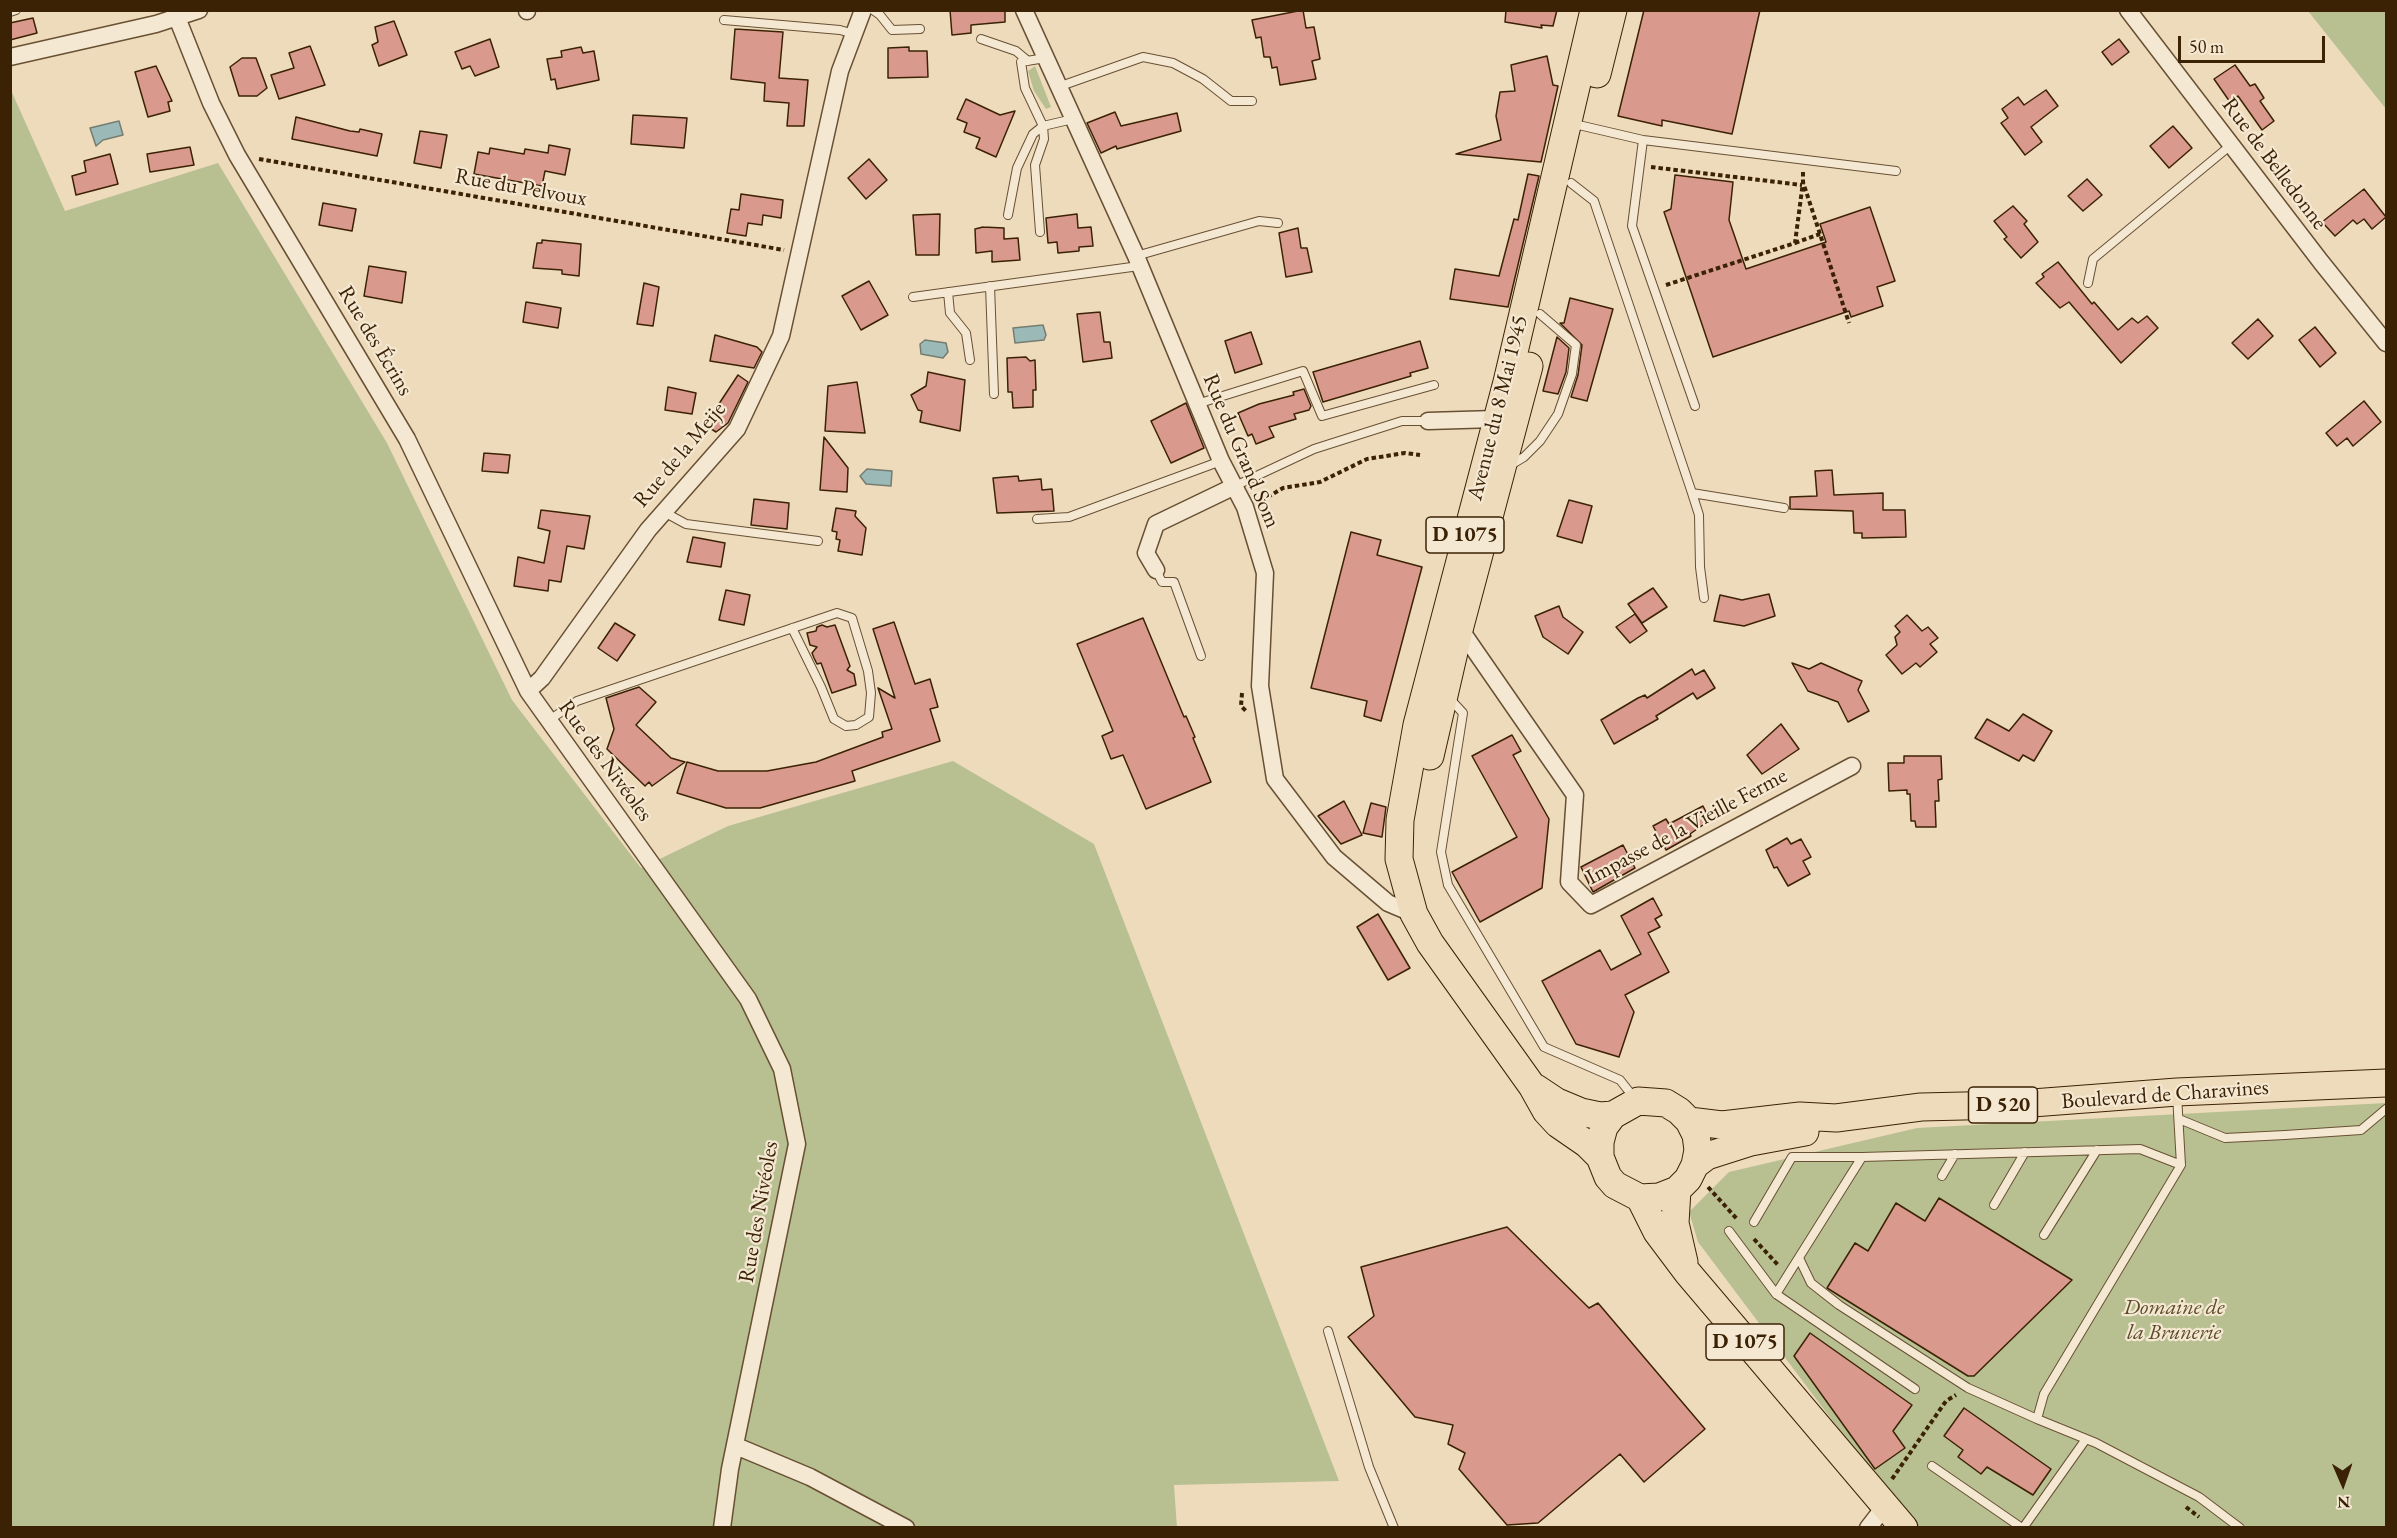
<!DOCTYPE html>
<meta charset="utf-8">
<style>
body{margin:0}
#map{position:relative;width:2397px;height:1538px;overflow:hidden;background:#eedbbc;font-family:"EB Garamond",serif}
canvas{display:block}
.frame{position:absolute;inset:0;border:12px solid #3c2205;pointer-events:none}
.north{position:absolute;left:2313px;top:1454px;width:60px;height:60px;-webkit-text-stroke:4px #f4e8d3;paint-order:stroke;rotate:178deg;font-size:16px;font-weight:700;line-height:24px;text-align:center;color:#3c2205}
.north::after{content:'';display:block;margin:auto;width:21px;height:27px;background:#3c2205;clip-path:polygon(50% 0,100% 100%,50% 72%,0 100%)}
.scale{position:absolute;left:2178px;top:36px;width:147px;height:27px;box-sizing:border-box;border:3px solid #3c2205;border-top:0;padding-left:8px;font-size:18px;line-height:21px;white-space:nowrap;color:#3c2205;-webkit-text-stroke:4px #f4e8d3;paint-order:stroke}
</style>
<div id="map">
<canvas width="2397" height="1538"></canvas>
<div class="frame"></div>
<div class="north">N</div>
<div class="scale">50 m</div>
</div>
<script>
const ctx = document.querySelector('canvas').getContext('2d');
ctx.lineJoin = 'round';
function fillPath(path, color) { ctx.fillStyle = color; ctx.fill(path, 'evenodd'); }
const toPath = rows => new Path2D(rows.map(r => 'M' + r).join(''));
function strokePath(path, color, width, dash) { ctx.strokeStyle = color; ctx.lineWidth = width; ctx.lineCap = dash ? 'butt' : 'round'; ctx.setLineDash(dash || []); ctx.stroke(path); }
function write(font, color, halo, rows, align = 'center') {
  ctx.font = font + ' "EB Garamond",serif'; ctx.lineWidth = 4.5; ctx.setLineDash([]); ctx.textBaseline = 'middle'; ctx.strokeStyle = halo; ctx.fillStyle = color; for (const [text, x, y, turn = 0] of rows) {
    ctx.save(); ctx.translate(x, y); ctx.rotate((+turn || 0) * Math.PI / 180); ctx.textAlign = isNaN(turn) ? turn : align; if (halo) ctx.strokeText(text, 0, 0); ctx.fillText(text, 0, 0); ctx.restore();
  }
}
fillPath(toPath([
 [2308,11,2386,11,2386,109],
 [1035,66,1051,107,1046,109,1034,91,1028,71],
 [10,88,65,211,218,163,387,443,512,700,641,868,728,826,953,761,1094,844,1339,1481,1174,1485,1177,1528,11,1527],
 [2386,1103,2386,1527,1919,1527,1859,1456,1698,1242,1689,1212,1729,1172,1917,1128]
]), '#b8c091');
const water = toPath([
 [119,121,123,135,103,140,96,146,90,128,119,121],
 [1043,325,1046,335,1044,340,1015,343,1013,328,1043,325],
 [925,340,946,343,948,352,943,358,921,354,920,344,925,340],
 [867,469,892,471,891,486,866,484,860,476,867,469]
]);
fillPath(water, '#9bb9b7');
strokePath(water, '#757d70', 1.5);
const building = toPath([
 [950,10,1005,10,1005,22,971,25,971,33,952,35,950,10],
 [1303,10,1306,28,1314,27,1320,59,1312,61,1316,79,1280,85,1277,67,1272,68,1270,57,1264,57,1261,37,1256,38,1252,20,1303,10],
 [1506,10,1557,10,1553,26,1541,25,1542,28,1505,22,1506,10],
 [1644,10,1760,10,1732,134,1662,120,1662,126,1618,116,1644,10],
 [33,18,37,33,10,40,10,23,33,18],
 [394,21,407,55,379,66,372,45,378,42,375,27,394,21],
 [735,29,783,32,779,78,808,80,804,126,787,126,789,103,764,101,765,83,731,79,735,29],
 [490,39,499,67,475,76,470,66,462,69,455,52,490,39],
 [2119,39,2129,52,2112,65,2102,52,2119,39],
 [310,46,325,85,279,99,271,75,294,68,289,53,310,46],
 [581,47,583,53,594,51,599,80,557,89,555,79,551,80,547,59,562,57,561,51,581,47],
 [909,47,909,51,927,51,928,77,888,78,888,48,909,47],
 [1547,56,1553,85,1558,86,1541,162,1456,154,1501,140,1496,116,1500,92,1515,91,1511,65,1547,56],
 [242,58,256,58,267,88,257,96,239,96,230,67,242,58],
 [2235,65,2250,86,2255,84,2264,98,2260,101,2274,121,2262,130,2238,96,2230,102,2214,79,2235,65],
 [156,66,172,101,168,102,170,111,148,117,135,72,156,66],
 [2046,90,2058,106,2031,127,2042,142,2025,155,2001,123,2008,118,2002,109,2018,97,2024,105,2046,90],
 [966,99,1000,115,1015,111,996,157,976,148,980,138,964,132,967,123,957,119,966,99],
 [1115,112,1121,126,1177,113,1181,131,1117,149,1116,146,1101,153,1087,123,1115,112],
 [633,115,687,118,684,148,631,144,633,115],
 [296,117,350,131,359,132,360,129,382,134,377,156,292,139,296,117],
 [2173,126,2192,148,2169,168,2150,146,2173,126],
 [420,131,447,135,441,168,414,163,420,131],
 [549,145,570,149,565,175,545,171,542,186,474,174,478,152,489,154,490,148,524,154,525,149,548,153,549,145],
 [190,147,194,165,150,172,147,154,190,147],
 [110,154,118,184,76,195,72,176,86,172,84,161,110,154],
 [869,159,887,180,866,199,848,178,869,159],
 [1528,174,1539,176,1508,307,1450,299,1455,269,1499,276,1514,219,1518,220,1528,174],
 [1675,175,1733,182,1729,220,1746,269,1826,242,1820,224,1870,207,1895,281,1877,287,1883,306,1851,317,1849,311,1713,357,1664,212,1671,209,1675,175],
 [2087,179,2102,195,2083,211,2068,196,2087,179],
 [2364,189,2386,217,2372,229,2364,219,2357,224,2353,220,2335,236,2322,222,2364,189],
 [741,194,783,200,781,218,763,215,762,225,748,223,746,236,727,233,731,209,739,210,741,194],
 [323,203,356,209,352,231,319,225,323,203],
 [2013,206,2027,221,2024,224,2038,242,2021,258,2004,239,2007,237,1994,221,2013,206],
 [940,214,939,255,916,255,913,215,940,214],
 [1077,214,1078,228,1091,227,1093,246,1079,247,1079,251,1058,253,1057,242,1048,243,1046,218,1077,214],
 [983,227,1004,228,1004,239,1018,238,1020,260,992,262,992,251,976,253,975,229,983,227],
 [1298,228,1301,248,1307,248,1312,272,1286,277,1279,233,1298,228],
 [542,240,581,244,579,276,562,274,562,270,533,268,537,243,542,243,542,240],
 [2058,262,2092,304,2094,302,2118,330,2132,318,2138,323,2147,316,2158,328,2121,363,2069,302,2060,308,2036,283,2044,277,2042,274,2058,262],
 [369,266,406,272,402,303,364,296,369,266],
 [869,281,888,315,861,330,842,296,869,281],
 [644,283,659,287,653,326,637,324,644,283],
 [1570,298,1613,309,1587,401,1571,397,1578,375,1582,345,1560,323,1564,323,1570,298],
 [526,302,561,308,558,328,523,322,526,302],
 [1100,312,1104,342,1110,342,1112,358,1083,362,1077,314,1100,312],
 [2258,319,2273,336,2248,359,2232,343,2258,319],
 [2315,327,2336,353,2320,367,2299,340,2315,327],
 [1251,332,1262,364,1235,373,1225,341,1251,332],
 [715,335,757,347,762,352,754,368,710,361,715,335],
 [1557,337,1569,348,1566,372,1558,394,1543,391,1557,337],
 [1420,341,1428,368,1410,373,1411,376,1323,402,1313,372,1420,341],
 [1026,357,1030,361,1035,360,1036,390,1033,390,1033,407,1013,408,1012,392,1008,392,1007,358,1026,357],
 [928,372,965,380,960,431,920,422,922,411,918,410,911,395,926,386,928,372],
 [738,375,748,382,728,423,716,432,705,425,738,375],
 [857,382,865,433,825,431,828,386,857,382],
 [668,387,696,393,692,414,665,410,668,387],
 [1304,389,1311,406,1309,410,1294,414,1296,419,1269,427,1274,437,1256,444,1252,434,1248,436,1238,413,1259,404,1294,395,1293,392,1304,389],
 [2364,401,2381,422,2353,446,2347,438,2337,446,2326,433,2364,401],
 [1186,403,1204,448,1171,463,1151,421,1186,403],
 [824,437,848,468,847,492,820,490,824,437],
 [484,453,510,455,508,473,482,471,484,453],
 [1832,470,1834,495,1883,493,1883,510,1905,510,1906,537,1862,538,1862,533,1854,533,1853,511,1790,509,1790,497,1817,496,1815,471,1832,470],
 [1018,476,1019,481,1041,479,1042,490,1052,489,1054,511,997,513,993,478,1018,476],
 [754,499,789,503,787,529,751,525,754,499],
 [1569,500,1592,506,1582,543,1557,536,1569,500],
 [836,508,856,511,855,516,866,528,862,555,838,551,840,540,836,539,837,532,832,531,836,508],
 [541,510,590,516,584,549,567,546,561,582,549,580,548,591,514,586,518,557,544,563,550,531,538,528,541,510],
 [1351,532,1381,540,1377,555,1422,567,1381,721,1364,716,1367,701,1311,688,1351,532],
 [693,537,725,543,721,567,687,562,693,537],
 [1653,588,1667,607,1642,623,1628,604,1653,588],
 [726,590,750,595,744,625,719,620,726,590],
 [1769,594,1775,616,1744,626,1714,621,1720,595,1742,600,1769,594],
 [1559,606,1563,617,1583,632,1568,654,1543,637,1535,616,1559,606],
 [1635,614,1647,631,1630,643,1616,627,1635,614],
 [1907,615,1922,631,1928,627,1938,638,1930,644,1937,652,1920,667,1916,663,1902,674,1886,655,1897,645,1895,637,1900,632,1895,626,1907,615],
 [1143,618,1184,717,1186,716,1195,737,1193,738,1211,782,1146,809,1123,755,1111,759,1102,736,1113,731,1077,644,1143,618],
 [894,622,915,684,930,679,938,707,930,709,940,741,852,771,855,781,760,808,726,808,677,793,687,762,718,771,767,771,816,762,883,737,882,732,892,729,878,688,895,698,873,629,894,622],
 [615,623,635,635,617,661,598,648,615,623],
 [822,625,827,627,835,625,850,666,847,670,854,674,856,685,832,693,821,663,817,664,814,658,812,653,817,647,810,645,807,633,816,631,817,627,822,625],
 [1792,663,1809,669,1821,663,1862,681,1858,690,1869,711,1848,722,1838,702,1808,691,1792,663],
 [1692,669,1695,675,1704,670,1715,688,1697,699,1693,693,1656,716,1658,719,1614,744,1601,720,1638,698,1645,695,1647,698,1692,669],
 [639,687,656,702,636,725,671,758,685,762,652,786,649,782,645,786,607,749,614,729,606,698,639,687],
 [2023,714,2052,731,2034,761,2023,755,2019,761,1975,738,1987,719,2009,731,2023,714],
 [1781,724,1799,749,1762,774,1747,755,1781,724],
 [1512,735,1521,751,1513,755,1549,819,1542,888,1480,922,1452,872,1517,837,1472,756,1512,735],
 [1904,756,1941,756,1942,779,1938,780,1939,801,1935,801,1936,827,1916,827,1915,821,1911,821,1910,794,1907,794,1907,790,1889,791,1888,763,1904,763,1904,756],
 [1344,801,1362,835,1341,844,1318,816,1344,801],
 [1371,803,1386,807,1382,837,1363,833,1371,803],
 [1703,806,1710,820,1690,834,1691,836,1666,850,1653,826,1666,819,1669,824,1703,806],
 [1787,838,1791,844,1801,839,1811,857,1803,861,1810,874,1788,886,1777,867,1774,868,1766,850,1787,838],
 [1623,845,1635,868,1593,892,1581,867,1623,845],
 [1653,898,1662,915,1655,919,1660,927,1648,933,1669,972,1625,995,1634,1012,1619,1057,1576,1044,1542,981,1600,950,1611,970,1641,954,1621,916,1653,898],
 [1378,914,1410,968,1388,980,1357,927,1378,914],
 [1939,1198,2072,1280,1974,1376,1968,1376,1827,1288,1855,1243,1868,1251,1896,1203,1925,1221,1939,1198],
 [1507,1227,1589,1308,1598,1303,1705,1429,1644,1482,1620,1454,1538,1523,1507,1525,1459,1469,1465,1453,1448,1444,1453,1425,1415,1417,1348,1337,1374,1316,1361,1267,1507,1227],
 [1810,1333,1912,1405,1893,1431,1905,1448,1875,1469,1794,1356,1810,1333],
 [1964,1408,2051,1469,2033,1495,1987,1467,1981,1474,1958,1457,1963,1450,1944,1436,1964,1408]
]);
fillPath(building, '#d9998c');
strokePath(building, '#3c2205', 1.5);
const service = toPath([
 [873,10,880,15,892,30,920,29],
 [10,12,16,10],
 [724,20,840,30,854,34],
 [981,39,1016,51,1028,61],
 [1045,58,1021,62,1025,88,1043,126,1073,119],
 [1058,87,1143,57,1173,63,1203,79,1231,101,1252,101],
 [1570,123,1643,140,1896,171],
 [1643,140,1632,226,1695,406],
 [1571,183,1594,201,1692,493,1784,508],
 [1008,215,1017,168,1033,134,1043,126,1044,139,1035,165,1040,232],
 [1136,256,1259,221,1278,223],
 [2088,283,2093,259,2231,145],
 [990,286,994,394],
 [948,292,950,313,966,333,970,360],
 [913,297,1139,266],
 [1197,404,1303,371,1322,416,1434,385],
 [1509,466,1524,457,1540,441,1558,414,1572,374,1576,345,1540,314],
 [1235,486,1314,449,1402,421,1428,421],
 [1692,493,1699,515,1700,567,1704,598],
 [664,512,686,524,818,541],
 [1037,519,1069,517,1221,461],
 [1156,570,1162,582,1174,582,1201,656],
 [1451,700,1463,713,1441,852,1448,885,1544,1047,1620,1080,1635,1099],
 [548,721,577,701,837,613,852,618,868,671,871,693,869,717,856,725,846,726,834,719,821,687,792,628],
 [2179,1119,2225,1138,2285,1135,2361,1130,2386,1109],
 [2181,1165,2044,1394,2037,1419,2096,1443,2199,1497,2240,1528],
 [1942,1176,1955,1154],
 [1994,1205,2025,1152],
 [1754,1222,1792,1157,1862,1157],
 [1729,1231,1776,1294,1862,1157,2140,1149,2181,1165,2177,1095],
 [2044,1235,2097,1150],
 [1799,1258,1811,1283,1839,1305,1968,1388,2037,1419],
 [1776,1294,1915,1389],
 [1328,1331,1369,1467,1394,1528],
 [1932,1466,2022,1528],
 [2023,1528,2086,1439]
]);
const minor = toPath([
 [174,10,211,103,237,155,407,439,528,691,748,999,782,1069,797,1144,730,1469,722,1528],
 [527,10,527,11],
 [1024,10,1136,256,1221,461,1245,507,1265,573,1260,686,1275,779,1334,857,1388,903,1414,914],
 [2128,10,2321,262,2386,343],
 [10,57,156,24,199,10],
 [1428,421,1495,419,1505,422],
 [1156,570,1146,553,1156,524,1235,486],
 [1458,626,1575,795,1569,882,1591,905,1852,766],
 [528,691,542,678,648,530,737,429,781,336,840,71,863,10],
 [736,1446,810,1477,906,1528],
 [1868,1528,1885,1506]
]);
const primary = toPath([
 [1594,10,1507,382,1417,725,1400,820,1399,859,1414,914,1430,943,1532,1086,1546,1111,1558,1124,1587,1144,1600,1157],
 [1597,74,1613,10],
 [1430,756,1460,626,1529,366],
 [1536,1088,1557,1102,1581,1112,1600,1116,1613,1115,1638,1101,1666,1103,1679,1111,1689,1121,1696,1135,1698,1150,1695,1165,1688,1179,1677,1190,1659,1197,1640,1198,1615,1185,1608,1177,1600,1157,1600,1142,1604,1127,1613,1115],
 [1689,1121,1722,1125,1800,1116,1836,1118,1921,1107,2006,1105,2177,1092,2386,1083],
 [1695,1165,1707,1156,1751,1142,1805,1132],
 [1677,1190,1675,1223,1684,1262],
 [1640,1198,1657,1232,1687,1272,1904,1528]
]);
strokePath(service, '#685033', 10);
strokePath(minor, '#685033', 19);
strokePath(primary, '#3c2205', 29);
strokePath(toPath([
 [259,159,784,250],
 [1651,167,1802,185],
 [1803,172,1803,182,1849,323],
 [1795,243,1820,234],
 [1666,285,1795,243,1803,182],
 [1261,501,1283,488,1320,482,1367,459,1405,453,1420,455],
 [1242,693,1241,706,1246,711],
 [1708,1187,1737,1219],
 [1754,1239,1779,1266],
 [1892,1479,1946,1401,1956,1395],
 [2186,1507,2199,1517]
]), '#3c2205', 4, [4.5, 3]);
strokePath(service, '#f4e8d3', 8);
strokePath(minor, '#f4e8d3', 16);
strokePath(primary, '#eedbbc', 27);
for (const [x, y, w] of [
 [1465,535,78],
 [2003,1105,69],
 [1745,1342,78]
]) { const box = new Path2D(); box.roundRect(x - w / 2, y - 18, w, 36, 4.5); ctx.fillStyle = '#f4e8d3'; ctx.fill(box); strokePath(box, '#3c2205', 1.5); }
write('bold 21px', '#3c2205', null, [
 ["D 1075",1465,535],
 ["D 520",2003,1105],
 ["D 1075",1745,1342]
]);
write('22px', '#3c2205', '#f4e8d3', [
 ["Rue de Belledonne",2274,164,53],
 ["Rue du Pelvoux",521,188,10],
 ["Rue des Écrins",375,341,59],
 ["Avenue du 8 Mai 1945",1498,408,-76],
 ["Rue du Grand Som",1241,451,67],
 ["Rue de la Meije",680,455,-50],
 ["Rue des Nivéoles",605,761,54],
 ["Impasse de la Vieille Ferme",1687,827,-28],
 ["Boulevard de Charavines",2165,1095,-4],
 ["Rue des Nivéoles",759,1212,-80]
]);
write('italic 22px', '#5b4a28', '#f4e8d3', [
 ["Domaine de",2174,1308],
 ["la Brunerie",2174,1333]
]);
</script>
